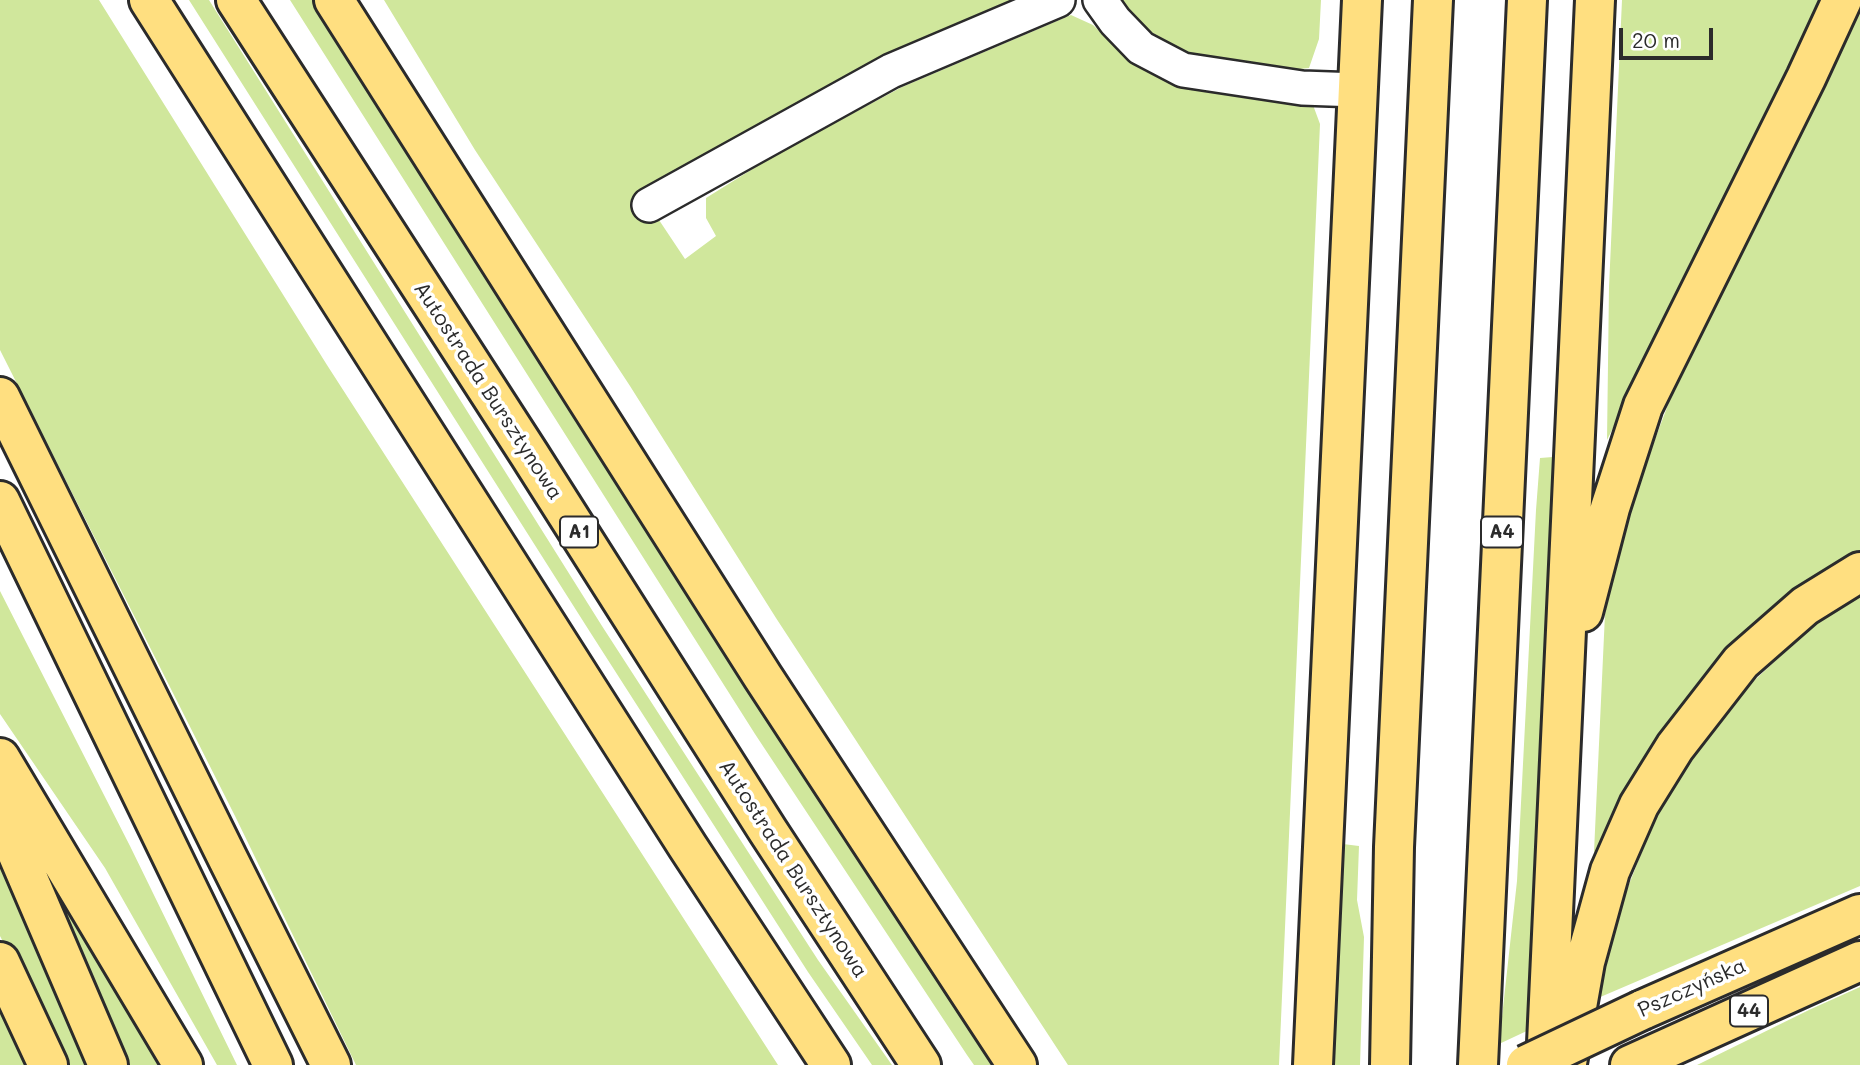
<!DOCTYPE html>
<meta charset="utf-8">
<style>
body{margin:0}
#map{position:relative;width:1860px;height:1065px;overflow:hidden;background:#fff;font-family:Mali,sans-serif}
canvas{display:block}
.scale{position:absolute;left:1619px;top:28px;width:94px;height:32px;box-sizing:border-box;border:4px solid #2b2b2b;border-top:0;padding-left:9px;font-size:21px;line-height:24px;white-space:nowrap;color:#2b2b2b;-webkit-text-stroke:5px #fff;paint-order:stroke}
</style>
<div id="map">
<canvas width="1860" height="1065"></canvas>
<div class="scale">20 m</div>
</div>
<script>
const ctx = document.querySelector('canvas').getContext('2d');
ctx.lineJoin = 'round';
function fillPath(path, color) { ctx.fillStyle = color; ctx.fill(path, 'evenodd'); }
const toPath = rows => new Path2D(rows.map(r => 'M' + r).join(''));
function strokePath(path, color, width, dash) { ctx.strokeStyle = color; ctx.lineWidth = width; ctx.lineCap = dash ? 'butt' : 'round'; ctx.setLineDash(dash || []); ctx.stroke(path); }
function write(font, color, halo, rows, align = 'center') {
  ctx.font = font + ' Mali,sans-serif'; ctx.lineWidth = 7; ctx.setLineDash([]); ctx.textBaseline = 'middle'; ctx.strokeStyle = halo; ctx.fillStyle = color; for (const [text, x, y, turn = 0] of rows) {
    ctx.save(); ctx.translate(x, y); ctx.rotate((+turn || 0) * Math.PI / 180); ctx.textAlign = isNaN(turn) ? turn : align; if (halo) ctx.strokeText(text, 0, 0); ctx.fillText(text, 0, 0); ctx.restore();
  }
}
fillPath(toPath([
 [0,0,99,0,327,365,778,1065,356,1065,235,816,0,350],
 [189,0,209,0,602,626,818,960,892,1065,872,1065,808,972,590,632],
 [290,0,313,0,769,720,994,1065,974,1065,967,1055,755,734],
 [384,0,1038,0,645,199,685,259,716,236,706,218,706,198,775,155,902,87,1071,15,1093,25,1117,48,1167,79,1230,96,1291,93,1313,105,1320,124,1279,1065,1068,1065,776,618,630,386,475,150],
 [1111,0,1321,0,1319,39,1309,68,1273,72,1172,52,1132,27],
 [1622,0,1821,0,1741,170,1607,440,1609,287],
 [1860,2,1860,552,1828,568,1749,632,1605,846,1594,852,1605,614,1627,513,1682,368],
 [1553,457,1531,1029,1499,1044,1517,881,1536,510,1540,458],
 [0,591,130,846,237,1065,217,1065,105,868,0,714],
 [1860,596,1860,886,1598,998,1620,907,1662,801,1730,703,1815,624],
 [0,841,98,1065,66,1065,0,936],
 [1343,844,1359,846,1357,900,1364,937,1360,1065,1331,1065],
 [55,883,165,1065,120,1065,43,889],
 [1860,987,1860,1065,1697,1065,1811,1009],
 [0,989,36,1065,0,1065]
]), '#d0e79c');
const minor = toPath([
 [1100,0,1115,21,1141,48,1183,70,1302,88,1358,90],
 [649,205,891,71,1058,0]
]);
const major = toPath([
 [0,758,183,1065],
 [0,813,108,1065],
 [0,962,48,1065],
 [1642,1010,1860,914],
 [1630,1065,1860,961]
]);
const highway = toPath([
 [149,0,688,847,831,1065],
 [236,0,529,454,768,831,921,1065],
 [334,0,763,677,1017,1065],
 [0,397,228,859,331,1065],
 [0,501,273,1065],
 [1583,612,1610,508,1643,406,1806,78,1842,0],
 [1567,1063,1585,962,1610,871,1639,805,1675,747,1741,662,1805,606,1860,572],
 [1313,1065,1362,0],
 [1390,1065,1394,847,1433,0],
 [1478,1065,1527,0],
 [1546,1065,1595,0]
]);
strokePath(minor, '#2b2b2b', 38);
strokePath(major, '#2b2b2b', 44);
strokePath(highway, '#2b2b2b', 44);
strokePath(minor, '#fff', 33);
strokePath(major, '#ffdf80', 38);
strokePath(highway, '#ffdf80', 38);
const majorBridge = toPath([
 [1526,1065,1642,1010]
]);
strokePath(majorBridge, '#2b2b2b', 44, []);
strokePath(majorBridge, '#ffdf80', 38);
for (const [x, y, w] of [
 [579,532,38],
 [1502,532,42],
 [1749,1011,38]
]) { const box = new Path2D(); box.roundRect(x - w / 2, y - 15.5, w, 31, 5); ctx.fillStyle = '#fff'; ctx.fill(box); strokePath(box, '#2b2b2b', 2); }
write('bold 19px', '#2b2b2b', null, [
 ["A1",579,532],
 ["A4",1502,532],
 ["44",1749,1011]
]);
write('21px', '#2b2b2b', '#fff', [
 ["Autostrada Bursztynowa",488,391,57],
 ["Autostrada Bursztynowa",793,869,57],
 ["Pszczyńska",1692,988,-24]
]);
</script>
